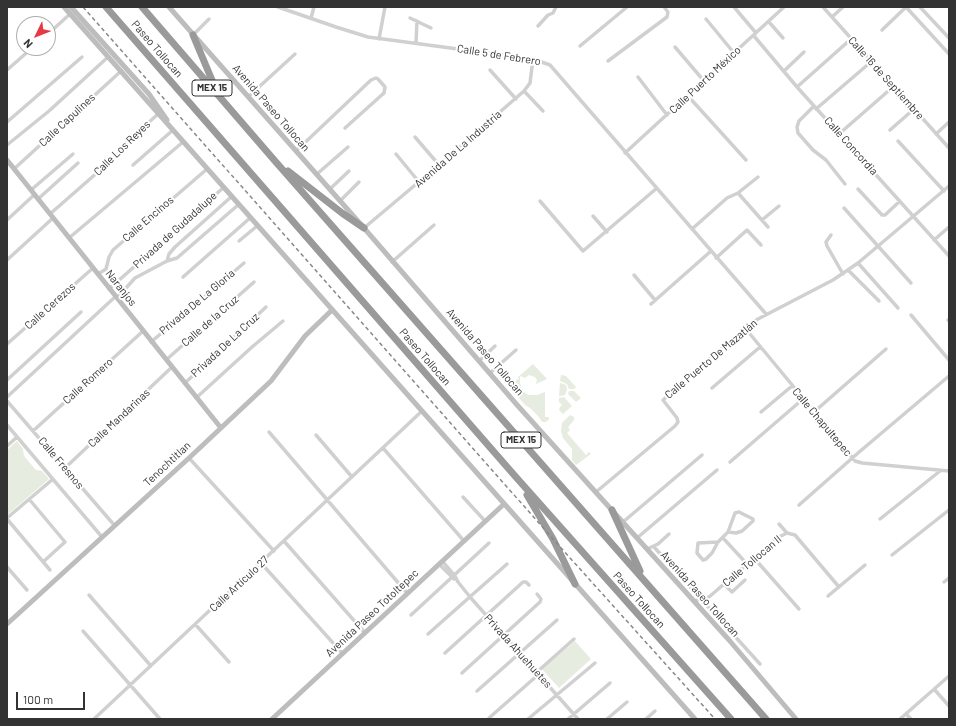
<!DOCTYPE html>
<meta charset="utf-8">
<style>
body{margin:0}
#map{position:relative;width:956px;height:726px;overflow:hidden;background:#fff;font-family:Barlow,sans-serif}
canvas{display:block}
.frame{position:absolute;inset:0;border:8px solid #333;pointer-events:none}
.north{position:absolute;left:16px;top:16px;width:40px;height:40px;box-sizing:border-box;background:#fff;border:1px solid #adadad;border-radius:50%;rotate:227deg;font-size:11px;font-weight:700;line-height:16px;text-align:center;color:#333}
.north::after{content:'';display:block;margin:auto;width:14px;height:18px;background:#e63946;clip-path:polygon(50% 0,100% 100%,50% 72%,0 100%)}
.scale{position:absolute;left:16px;top:692px;width:69px;height:18px;box-sizing:border-box;border:2px solid #333;border-top:0;padding-left:5px;font-size:12px;line-height:14px;white-space:nowrap;color:#333;-webkit-text-stroke:3px #fff;paint-order:stroke}
</style>
<div id="map">
<canvas width="956" height="726"></canvas>
<div class="frame"></div>
<div class="north">N</div>
<div class="scale">100 m</div>
</div>
<script>
const ctx = document.querySelector('canvas').getContext('2d');
ctx.lineJoin = 'round';
function fillPath(path, color) { ctx.fillStyle = color; ctx.fill(path, 'evenodd'); }
const toPath = rows => new Path2D(rows.map(r => 'M' + r).join(''));
function strokePath(path, color, width, dash) { ctx.strokeStyle = color; ctx.lineWidth = width; ctx.lineCap = dash ? 'butt' : 'round'; ctx.setLineDash(dash || []); ctx.stroke(path); }
function write(font, color, halo, rows, align = 'center') {
  ctx.font = font + ' Barlow,sans-serif'; ctx.lineWidth = 4; ctx.setLineDash([]); ctx.textBaseline = 'middle'; ctx.strokeStyle = halo; ctx.fillStyle = color; for (const [text, x, y, turn = 0] of rows) {
    ctx.save(); ctx.translate(x, y); ctx.rotate((+turn || 0) * Math.PI / 180); ctx.textAlign = isNaN(turn) ? turn : align; if (halo) ctx.strokeText(text, 0, 0); ctx.fillText(text, 0, 0); ctx.restore();
  }
}
fillPath(toPath([
 [533,364,547,379,536,384,537,380,535,377,529,375,525,378,520,376,520,383,522,390,528,395,537,395,545,392,545,417,549,417,549,419,546,422,542,422,539,417,530,408,525,405,515,393,516,380,519,379,518,377],
 [561,375,566,376,576,387,574,389,569,389,567,384,560,381],
 [560,383,566,385,567,389,565,395,560,396,559,396],
 [569,391,574,391,581,398,576,402,568,394],
 [564,397,572,406,563,414,559,410,560,407,562,405,559,402,559,398],
 [570,415,574,417,574,420,568,427,570,430,567,433,586,455,589,452,591,454,576,465,572,460,572,449,563,438,561,431,562,423],
 [17,441,23,449,24,456,36,470,42,471,49,479,7,515,7,450],
 [575,641,591,659,559,688,542,669]
]), '#e6ecdf');
strokePath(toPath([
 [278,7,336,27,368,37,533,59,550,65,766,314],
 [734,7,756,33],
 [823,7,949,148],
 [906,7,949,54],
 [920,7,949,38],
 [832,17,843,7],
 [311,18,314,7],
 [410,18,431,28],
 [706,19,734,53],
 [769,22,783,38],
 [538,26,548,15,553,13,556,7],
 [21,27,24,30],
 [882,30,906,7],
 [48,34,70,14],
 [193,35,209,19],
 [754,36,797,87,949,256],
 [379,39,385,7],
 [416,43,417,21],
 [580,46,627,7],
 [675,47,704,81],
 [608,61,667,17,668,12,664,7],
 [7,70,32,48],
 [490,70,516,99],
 [784,71,804,52],
 [638,77,667,115],
 [797,87,851,39],
 [524,91,543,111],
 [688,96,746,160],
 [248,97,295,54],
 [814,106,799,121,797,127,798,133,813,150,826,160,845,184],
 [816,109,872,61],
 [7,122,82,57],
 [890,130,914,109],
 [839,134,894,86],
 [936,134,949,122],
 [415,137,439,165],
 [898,141,944,191],
 [7,145,49,111,108,57],
 [296,151,371,80,376,78,378,79,385,87,384,93,345,128],
 [625,153,784,7],
 [396,154,419,182],
 [133,165,173,130],
 [14,169,120,72],
 [317,174,348,147],
 [330,189,349,171],
 [858,189,882,215,885,215,900,201],
 [31,190,73,154],
 [738,193,768,227],
 [38,199,78,163],
 [340,201,359,182],
 [540,201,583,251,657,188],
 [844,208,911,283],
 [50,214,123,150,126,143,158,114],
 [593,216,607,232],
 [7,220,34,195],
 [762,220,779,206],
 [364,228,439,165,524,91,530,83,533,59],
 [692,229,727,198,738,193,758,177],
 [831,235,826,242,827,246,843,274],
 [69,238,183,142],
 [934,240,949,227],
 [239,241,257,226],
 [716,258,747,230,761,245],
 [7,260,53,218],
 [167,261,169,254,175,247,231,197],
 [392,262,434,225],
 [858,263,898,308],
 [848,270,879,301],
 [98,274,106,269,109,257,113,250,207,169],
 [634,275,655,300],
 [183,277,250,218],
 [109,289,223,188],
 [117,298,135,278,167,261,177,258,238,205],
 [651,304,711,251],
 [911,315,949,360],
 [948,320,949,321],
 [745,328,855,461,862,463,949,471],
 [151,342,244,263],
 [7,344,93,268],
 [166,360,254,282],
 [479,361,495,346],
 [490,373,516,350],
 [7,380,81,312],
 [185,383,266,307],
 [712,388,760,347],
 [7,397,116,296],
 [196,398,252,347,283,321],
 [7,401,115,526],
 [761,412,792,386],
 [814,412,886,349],
 [7,425,102,537],
 [33,431,142,332],
 [269,432,407,593],
 [316,435,352,477],
 [7,446,17,437],
 [383,448,464,541],
 [189,458,274,551],
 [730,462,803,399],
 [65,468,172,367],
 [596,492,675,426,678,422,677,418,663,400,745,328,758,319,833,280,858,263,949,186],
 [463,497,485,521],
 [29,499,65,542,43,562],
 [799,505,858,453,949,376],
 [7,518,53,479],
 [7,519,50,570],
 [880,519,940,471],
 [623,522,702,455],
 [779,524,787,533],
 [787,533,795,535,839,587],
 [637,538,717,470],
 [723,538,747,564],
 [284,541,365,633],
 [718,542,698,543,697,553,703,560,706,559,712,553,718,542,728,532,735,513,739,512,753,519,753,521,742,531,736,533,728,532],
 [654,547,760,664],
 [647,549,658,544,669,534],
 [892,555,949,510],
 [754,558,799,609],
 [442,561,455,576,458,582,470,597,578,719],
 [261,563,343,654],
 [439,564,454,579],
 [7,567,27,590],
 [944,582,949,578],
 [724,584,732,592,745,580],
 [89,595,151,666],
 [828,596,865,565],
 [694,601,709,597,777,538,787,533],
 [411,615,489,543],
 [195,624,229,662],
 [83,631,160,719],
 [428,634,507,564],
 [445,653,523,582,526,582,529,585],
 [537,672,574,639],
 [462,673,540,602,541,599,537,594],
 [934,689,949,706],
 [477,691,557,620],
 [906,714,911,719],
 [489,718,539,674],
 [94,719,422,411],
 [528,719,595,663],
 [568,719,610,683],
 [607,719,627,702],
 [646,719,655,711],
 [900,719,949,676]
]), '#d0d0d0', 3.5);
strokePath(toPath([
 [64,7,695,719],
 [71,7,149,94,167,120],
 [169,7,364,228,518,406,729,640,796,719],
 [7,160,221,428],
 [7,624,189,458,271,381,305,336,332,310],
 [272,719,504,504]
]), '#bdbdbd', 5);
strokePath(toPath([
 [106,7,515,476,731,719],
 [142,7,275,161,766,719],
 [193,35,217,92],
 [288,171,342,213,364,228],
 [527,495,553,539,575,584],
 [612,510,640,571]
]), '#9a9a9a', 7);
strokePath(toPath([
 [83,7,553,539,715,719]
]), '#888', 1.5, [4, 3]);
for (const [x, y, w] of [
 [212,88,40],
 [521,440,40]
]) { const box = new Path2D(); box.roundRect(x - w / 2, y - 8, w, 16, 3); ctx.fillStyle = '#fff'; ctx.fill(box); strokePath(box, '#333', 1); }
write('bold 10px', '#333', null, [
 ["MEX 15",212,88],
 ["MEX 15",521,440]
]);
write('11px', '#333', '#fff', [
 ["Paseo Tollocan",157,49,49],
 ["Calle 5 de Febrero",499,55,9],
 ["Calle 16 de Septiembre",886,78,48],
 ["Calle Puerto México",705,80,-43],
 ["Avenida Paseo Tollocan",271,108,49],
 ["Calle Capulines",67,120,-43],
 ["Calle Concordia",851,146,48],
 ["Calle Los Reyes",122,148,-44],
 ["Avenida De La Industria",458,149,-41],
 ["Calle Encinos",148,219,-41],
 ["Privada de Gudadalupe",175,230,-42],
 ["Naranjos",121,288,52],
 ["Privada De La Gloria",197,302,-40],
 ["Calle Cerezos",50,306,-42],
 ["Calle de la Cruz",210,321,-41],
 ["Privada De La Cruz",225,345,-43],
 ["Avenida Paseo Tollocan",485,352,49],
 ["Paseo Tollocan",425,357,49],
 ["Calle Puerto De Mazatlán",711,359,-40],
 ["Calle Romero",88,381,-42],
 ["Calle Mandarinas",119,418,-43],
 ["Calle Chapultepec",822,422,50],
 ["Calle Fresnos",61,463,50],
 ["Tenochtitlan",167,464,-43],
 ["Calle Tollocan II",752,561,-40],
 ["Calle Artículo 27",239,584,-43],
 ["Avenida Paseo Tollocan",700,594,48],
 ["Paseo Tollocan",639,600,48],
 ["Avenida Paseo Totoltepec",372,613,-43],
 ["Privada Ahuehuetes",518,651,48]
]);
</script>
